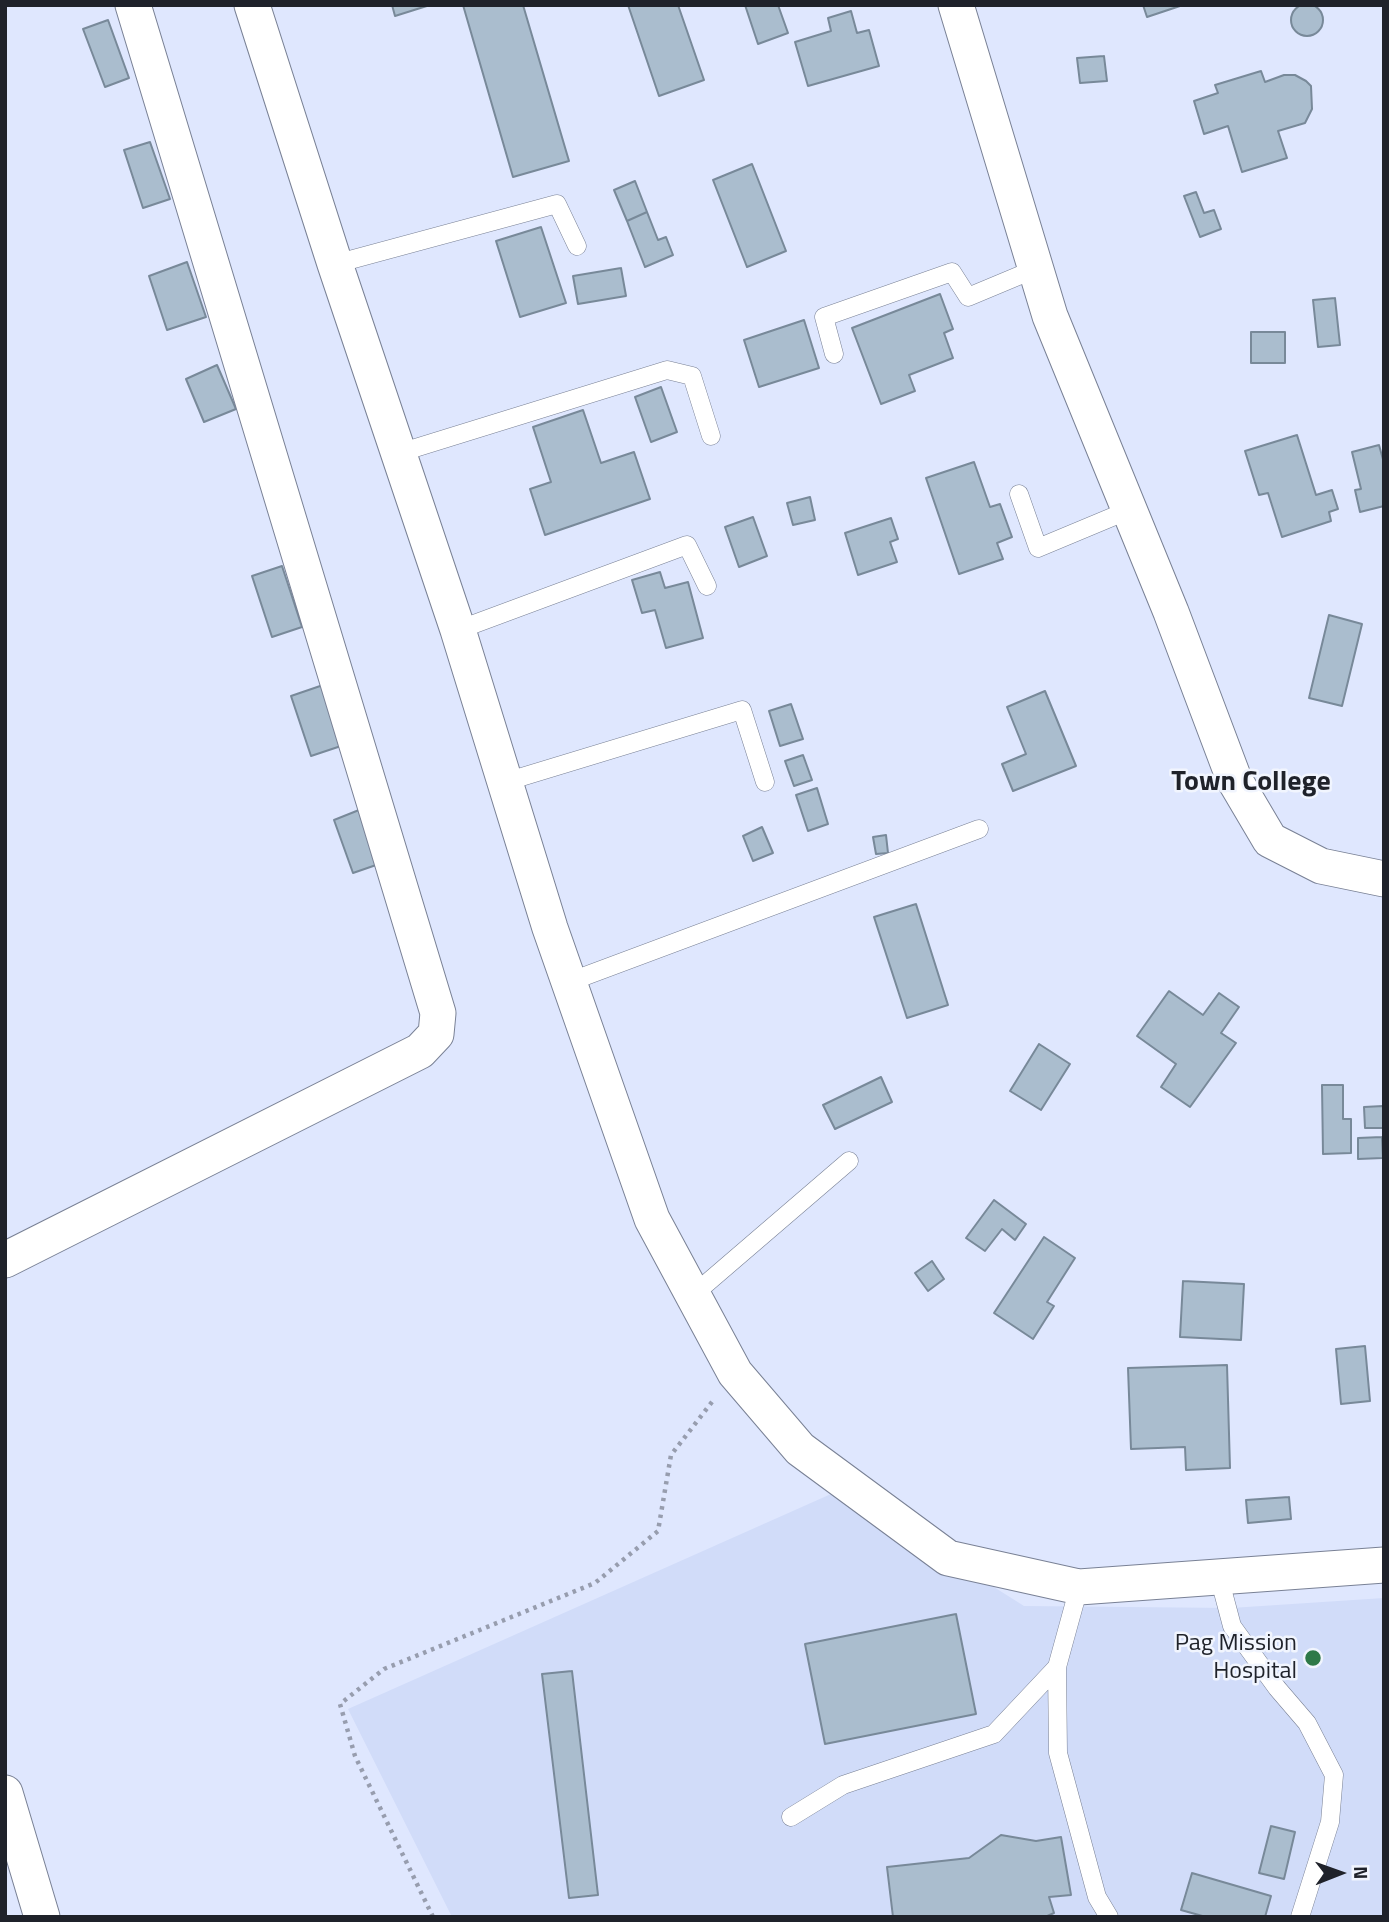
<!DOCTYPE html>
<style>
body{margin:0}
#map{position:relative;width:1389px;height:1922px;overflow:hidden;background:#dfe7fe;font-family:"Titillium Web",sans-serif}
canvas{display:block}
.frame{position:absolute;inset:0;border:7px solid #1f222a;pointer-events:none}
.north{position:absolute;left:1305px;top:1838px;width:70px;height:70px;-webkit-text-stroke:5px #f1f5fe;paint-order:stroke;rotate:89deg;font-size:19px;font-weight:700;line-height:28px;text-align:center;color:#1f222a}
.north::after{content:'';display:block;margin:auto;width:24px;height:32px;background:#1f222a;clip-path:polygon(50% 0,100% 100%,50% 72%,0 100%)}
</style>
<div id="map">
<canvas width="1389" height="1922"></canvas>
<div class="frame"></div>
<div class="north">N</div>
</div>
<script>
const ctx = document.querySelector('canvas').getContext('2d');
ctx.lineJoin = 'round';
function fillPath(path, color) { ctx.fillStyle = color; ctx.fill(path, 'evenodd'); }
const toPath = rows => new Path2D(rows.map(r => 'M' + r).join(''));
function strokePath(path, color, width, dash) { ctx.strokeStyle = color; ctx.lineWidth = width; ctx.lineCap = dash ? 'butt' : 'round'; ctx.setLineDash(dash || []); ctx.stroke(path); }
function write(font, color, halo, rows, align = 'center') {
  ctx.font = font + ' "Titillium Web",sans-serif'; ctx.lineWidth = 5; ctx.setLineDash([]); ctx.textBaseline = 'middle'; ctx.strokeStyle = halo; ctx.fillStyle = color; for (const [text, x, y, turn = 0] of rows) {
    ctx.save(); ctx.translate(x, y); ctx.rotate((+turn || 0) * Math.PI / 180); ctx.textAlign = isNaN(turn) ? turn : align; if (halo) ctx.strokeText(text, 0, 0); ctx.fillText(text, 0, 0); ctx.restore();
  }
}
fillPath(toPath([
 [840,1490,1024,1606,1231,1608,1384,1598,1384,1917,452,1917,348,1709]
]), '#d1dcf9');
const building = toPath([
 '1291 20a16 16 0 1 1 32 0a16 16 0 1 1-32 0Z',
 [392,5,430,5,395,16,392,5],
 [463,5,523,5,569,161,513,177,463,5],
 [628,5,678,5,704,80,659,96,628,5],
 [745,5,778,5,788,33,758,44,745,5],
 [1143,5,1183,5,1147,17,1143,5],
 [851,11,857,33,869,30,879,66,808,86,795,42,831,31,828,18,851,11],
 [108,20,129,78,105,87,83,29,108,20],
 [1104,56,1107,81,1080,83,1077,58,1104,56],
 [1261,71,1265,82,1284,75,1295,75,1306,81,1311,86,1312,109,1305,123,1278,131,1287,158,1242,172,1228,126,1204,134,1194,101,1218,93,1215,85,1261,71],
 [150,142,170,199,143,208,124,150,150,142],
 [752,164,786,251,747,267,713,180,752,164],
 [635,181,647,212,627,221,614,190,635,181],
 [1196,192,1204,213,1214,210,1221,229,1200,237,1184,196,1196,192],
 [647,212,658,240,666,237,673,255,645,267,627,221,647,212],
 [541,227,566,303,520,317,496,241,541,227],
 [187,262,206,317,167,330,149,276,187,262],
 [621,268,626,296,578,304,573,276,621,268],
 [940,294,953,329,944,333,953,358,909,375,915,391,881,404,852,328,940,294],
 [1335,298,1340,345,1318,347,1313,300,1335,298],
 [804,320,819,368,759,387,744,340,804,320],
 [1251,332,1285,332,1285,363,1251,363,1251,332],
 [217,365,236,409,204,422,186,379,217,365],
 [661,387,677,432,651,442,635,397,661,387],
 [583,410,601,463,634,452,650,499,545,535,530,489,551,482,533,427,583,410],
 [1297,435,1316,495,1332,490,1338,509,1329,512,1331,521,1282,537,1268,493,1259,495,1245,451,1297,435],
 [1379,445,1384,463,1384,506,1360,512,1355,490,1361,489,1352,452,1379,445],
 [974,462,990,507,1000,504,1012,537,997,543,1003,559,959,574,926,478,974,462],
 [810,497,815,520,793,525,787,503,810,497],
 [753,517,767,556,739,567,725,527,753,517],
 [891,518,898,539,890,542,897,562,858,575,845,533,891,518],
 [282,566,302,627,272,637,252,576,282,566],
 [660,572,665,588,688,582,703,638,666,648,655,610,642,613,632,580,660,572],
 [1329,615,1362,624,1342,706,1309,698,1329,615],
 [326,684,347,744,311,756,291,696,326,684],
 [1045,691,1076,766,1013,791,1002,764,1026,754,1007,707,1045,691],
 [791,704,803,739,780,746,769,711,791,704],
 [803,755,812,780,794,786,785,761,803,755],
 [817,788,828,824,808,831,796,795,817,788],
 [359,810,379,864,353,873,334,820,359,810],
 [762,827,773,853,753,861,743,836,762,827],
 [886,835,888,853,876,854,873,837,886,835],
 [916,904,948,1005,907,1018,874,917,916,904],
 [1169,991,1203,1015,1219,993,1239,1007,1221,1033,1236,1043,1190,1107,1161,1087,1176,1064,1137,1036,1169,991],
 [1039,1044,1070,1064,1041,1110,1010,1091,1039,1044],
 [881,1077,892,1102,835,1129,823,1105,881,1077],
 [1322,1085,1343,1085,1343,1119,1351,1119,1351,1153,1323,1154,1322,1085],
 [1383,1106,1384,1128,1365,1128,1364,1107,1383,1106],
 [1382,1137,1383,1158,1358,1159,1358,1138,1382,1137],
 [994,1200,1026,1224,1015,1240,1002,1229,985,1251,966,1238,994,1200],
 [1044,1237,1075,1258,1047,1302,1054,1306,1033,1339,994,1313,1044,1237],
 [932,1261,944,1279,928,1291,915,1273,932,1261],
 [1183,1281,1244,1284,1241,1340,1180,1337,1183,1281],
 [1365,1346,1370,1401,1341,1404,1336,1349,1365,1346],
 [1227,1365,1230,1468,1186,1470,1185,1447,1131,1449,1128,1368,1227,1365],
 [1289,1497,1291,1519,1248,1523,1246,1500,1289,1497],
 [956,1614,976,1714,825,1744,805,1644,956,1614],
 [572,1671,598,1895,569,1898,542,1674,572,1671],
 [1271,1826,1295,1832,1284,1879,1259,1873,1271,1826],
 [1001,1835,1036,1841,1061,1837,1071,1895,1049,1897,1054,1913,1045,1917,893,1917,887,1867,969,1858,1001,1835],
 [1192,1873,1271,1896,1265,1917,1206,1917,1181,1910,1192,1873]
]);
fillPath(building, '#aabdce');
strokePath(building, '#788999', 2);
const service = toPath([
 [335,264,557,204,577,246],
 [834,354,824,317,952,272,968,297,1035,269],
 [399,453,667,370,692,376,711,436],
 [1019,494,1038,548,1129,510],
 [458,630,687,545,707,586],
 [505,782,742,710,765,782],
 [569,982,979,829],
 [693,1295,849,1161],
 [1219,1577,1232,1626,1277,1688,1307,1723,1334,1775,1330,1822,1300,1917],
 [1057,1667,1058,1753,1097,1897,1109,1917],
 [791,1817,843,1785,994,1734,1057,1667,1079,1587]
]);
const minor = toPath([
 [252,5,335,264,458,630,550,928,652,1219,735,1373,800,1449,948,1558,1079,1587,1384,1565],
 [956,5,1050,316,1171,612,1234,779,1270,840,1321,866,1384,879],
 [5,1260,420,1051,436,1034,438,1013,133,5],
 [5,1793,42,1917]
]);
strokePath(service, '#798195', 19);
strokePath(minor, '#798195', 37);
strokePath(toPath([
 [433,1917,355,1756,340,1704,384,1669,595,1583,658,1531,671,1455,715,1398]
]), '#979dae', 4.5, [3.5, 5]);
strokePath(service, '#fff', 18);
strokePath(minor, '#fff', 35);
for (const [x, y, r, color] of [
 [1313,1658,9,"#2e7948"]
]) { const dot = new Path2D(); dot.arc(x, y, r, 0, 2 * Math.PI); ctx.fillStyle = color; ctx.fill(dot); strokePath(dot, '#f1f5fe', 2.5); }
write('24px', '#1f222a', '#f1f5fe', [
 ["Pag Mission",1297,1644],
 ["Hospital",1297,1672]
], 'right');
write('bold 28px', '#1f222a', '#f1f5fe', [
 ["Town College",1251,783]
]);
</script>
